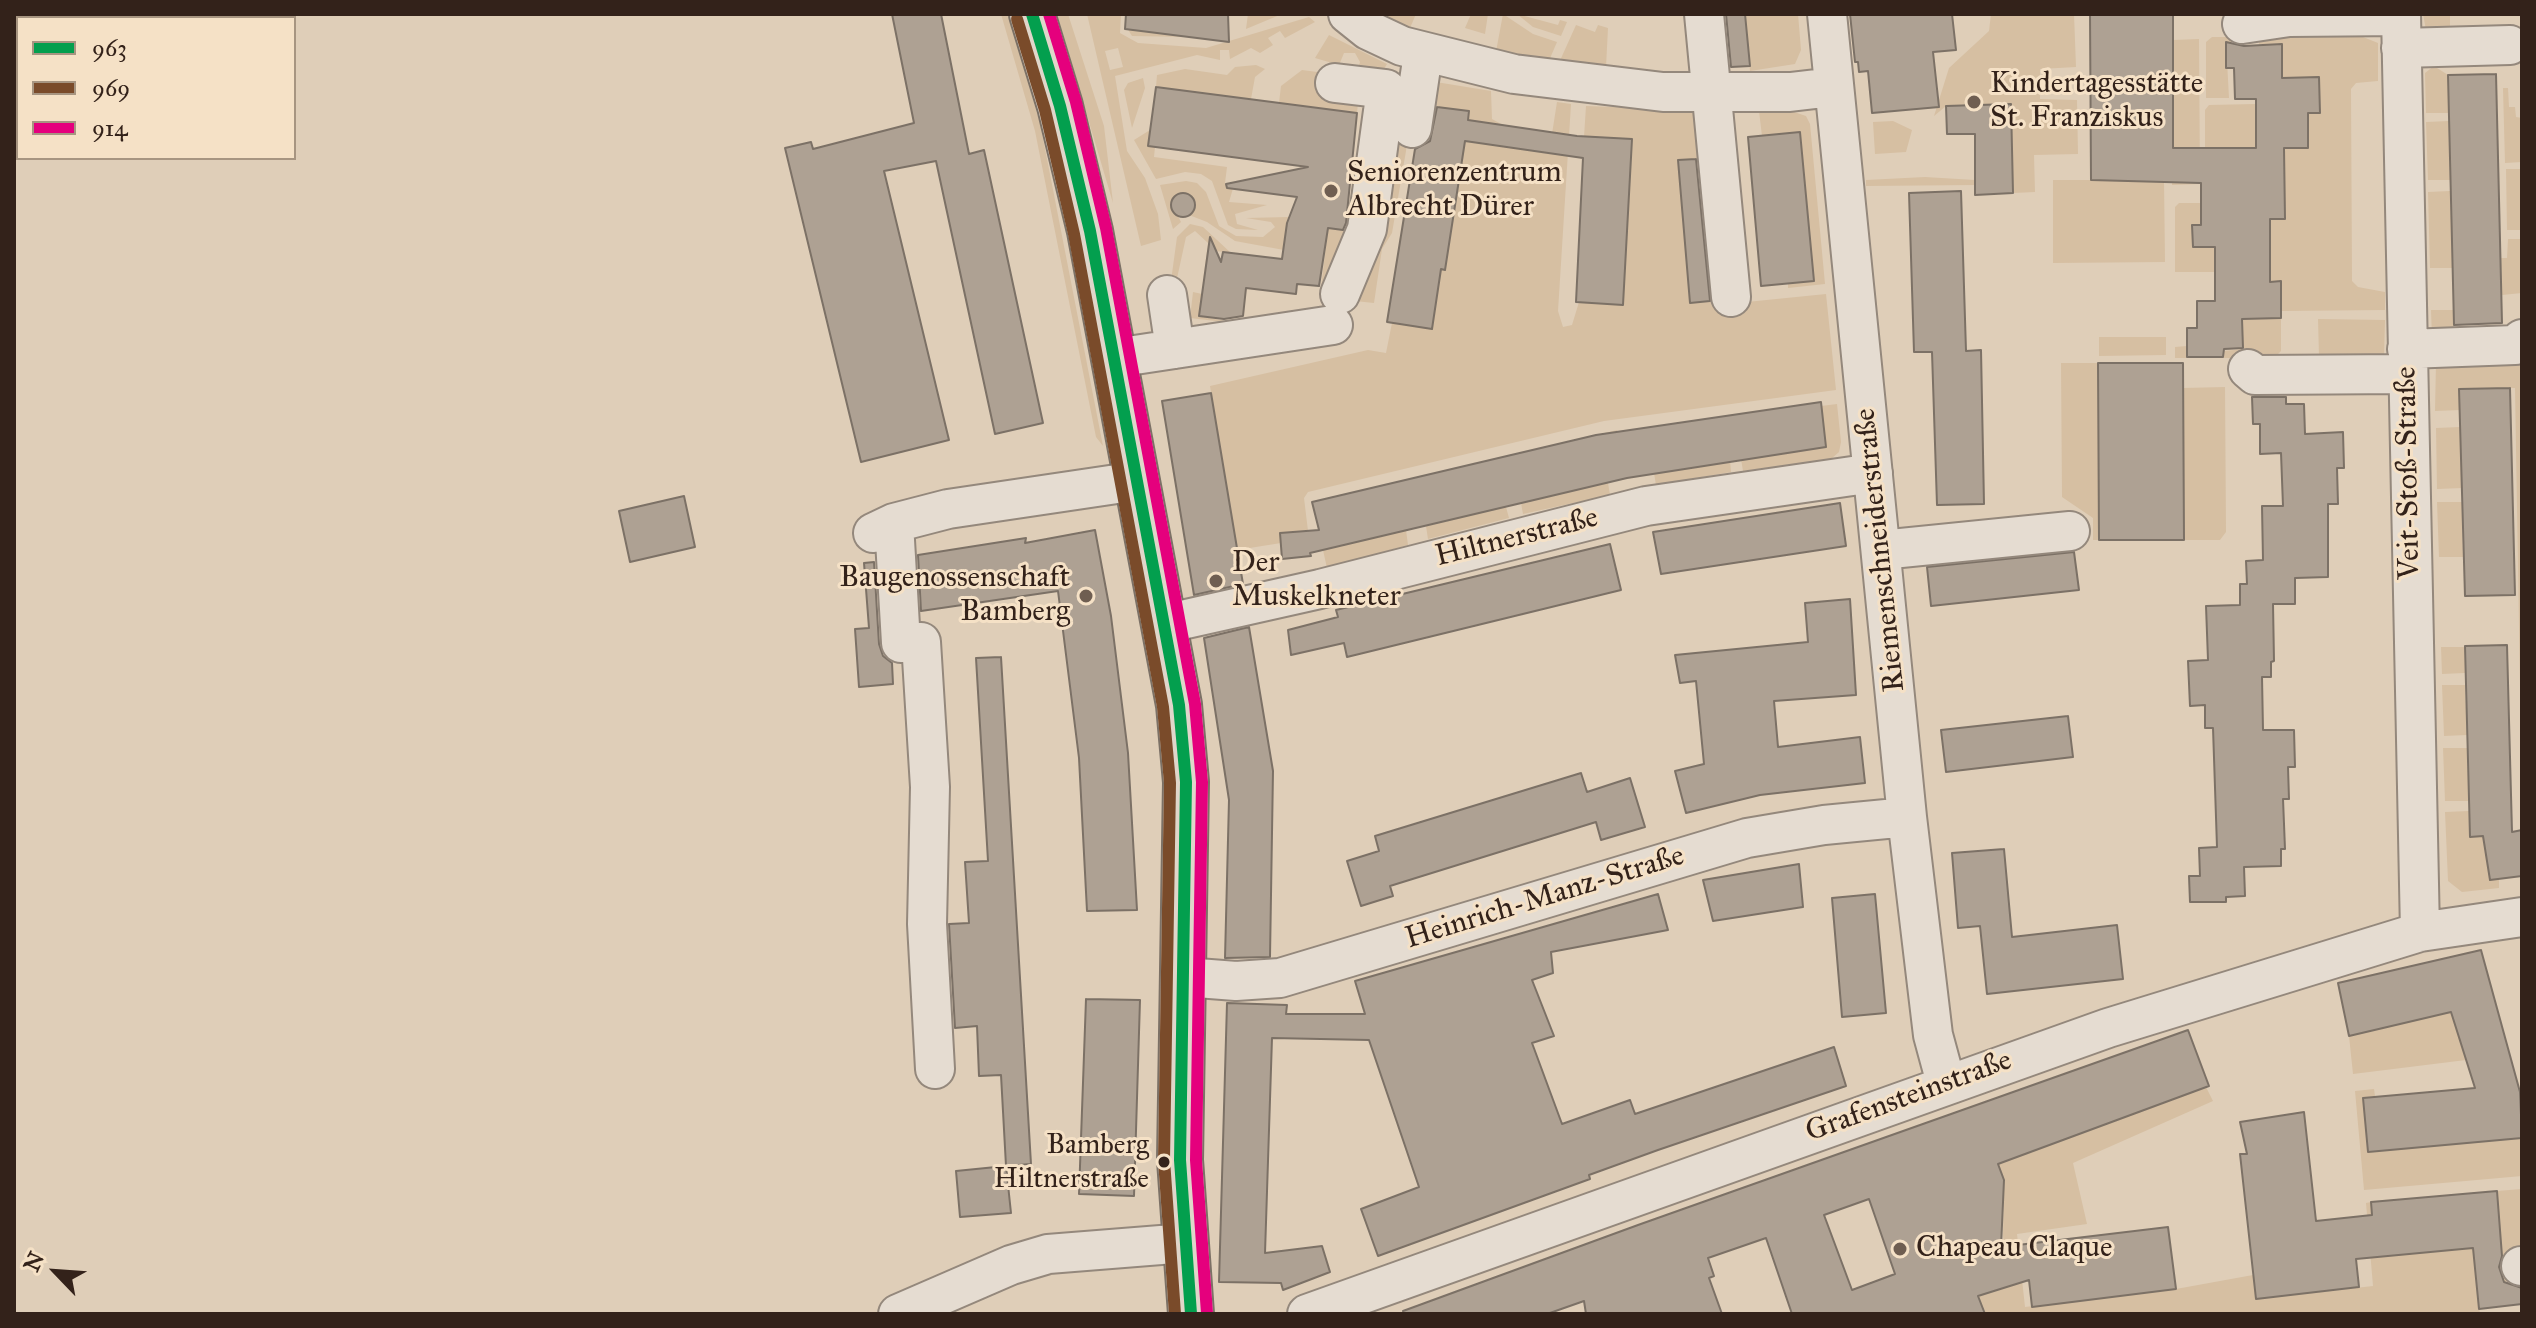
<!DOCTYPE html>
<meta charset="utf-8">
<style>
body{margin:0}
#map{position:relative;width:2536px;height:1328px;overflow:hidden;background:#dfceb8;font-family:"IM FELL Great Primer",serif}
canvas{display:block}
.frame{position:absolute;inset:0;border:16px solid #33221a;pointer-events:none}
.legend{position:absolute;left:16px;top:16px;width:280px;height:144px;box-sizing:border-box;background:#f5e1c6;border:2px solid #a79581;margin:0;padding:10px 14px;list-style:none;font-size:24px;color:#33221a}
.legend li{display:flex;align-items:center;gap:16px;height:40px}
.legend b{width:40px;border:2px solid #a79581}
.north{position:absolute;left:16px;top:1232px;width:80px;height:80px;-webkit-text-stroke:6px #f5e1c6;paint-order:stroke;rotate:295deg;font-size:22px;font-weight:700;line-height:32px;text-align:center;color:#33221a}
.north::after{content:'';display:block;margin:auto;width:28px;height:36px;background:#33221a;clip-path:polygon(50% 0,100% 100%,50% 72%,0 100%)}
</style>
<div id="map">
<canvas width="2536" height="1328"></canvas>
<div class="frame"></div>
<ul class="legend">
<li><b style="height:10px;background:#039f4e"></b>963</li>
<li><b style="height:10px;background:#7a4b2a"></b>969</li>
<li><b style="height:10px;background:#e5007d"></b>914</li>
</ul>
<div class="north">N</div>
</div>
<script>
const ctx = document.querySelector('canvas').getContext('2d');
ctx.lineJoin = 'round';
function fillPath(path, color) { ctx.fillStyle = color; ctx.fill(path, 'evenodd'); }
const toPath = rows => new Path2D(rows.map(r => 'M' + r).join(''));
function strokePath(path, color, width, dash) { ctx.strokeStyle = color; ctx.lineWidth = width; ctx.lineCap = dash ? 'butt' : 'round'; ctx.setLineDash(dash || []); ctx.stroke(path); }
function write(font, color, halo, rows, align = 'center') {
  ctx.font = font + ' "IM FELL Great Primer",serif'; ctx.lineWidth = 6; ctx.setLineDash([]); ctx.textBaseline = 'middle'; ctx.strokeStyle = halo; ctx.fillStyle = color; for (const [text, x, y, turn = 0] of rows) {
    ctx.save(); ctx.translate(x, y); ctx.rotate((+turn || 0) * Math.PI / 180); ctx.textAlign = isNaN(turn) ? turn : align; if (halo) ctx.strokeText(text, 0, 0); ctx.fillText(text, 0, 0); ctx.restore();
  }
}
fillPath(toPath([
 [1001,14,1008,14,1040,123,1103,446,1096,437,1035,131],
 [1057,14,1068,14,1104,126,1113,203],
 [1087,14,1121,14,1120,33,1138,43,1206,48,1309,17,1315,22,1285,38,1280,31,1268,38,1273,45,1260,53,1251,48,1230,59,1229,50,1220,50,1220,60,1197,55,1115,76,1127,151,1145,178,1158,214,1161,240,1141,246],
 [1118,48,1123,67,1110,70,1105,51],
 [1248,14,1282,14,1246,29],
 [1379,14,1416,14,1410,28],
 [1471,14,1488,14,1485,34,1465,28],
 [1503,14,1533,34,1557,42,1548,63,1495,57],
 [1517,14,1558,25,1560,20,1567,22,1561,36,1533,27],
 [1745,14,1798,14,1801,50,1795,64,1750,71],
 [1991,14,2074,14,2076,67,2040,69,2040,99,2077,100,2078,154,2034,155,2035,192,2013,193,2011,104,1946,106,1934,116,1949,68,1989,31],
 [2423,14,2450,14,2450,28,2426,30],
 [1576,25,1595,32,1598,25,1608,28,1606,67,1558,65],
 [1127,28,1132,30,1190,37,1132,36],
 [1329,35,1387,64,1379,77,1358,69,1360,62,1355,53,1344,53,1339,65,1315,58],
 [2212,37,2243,37,2243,42,2226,42,2229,98,2206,98,2206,42],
 [2259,37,2363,37,2378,43,2378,81,2356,83,2351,89,2352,281,2358,287,2385,292,2385,310,2281,311,2280,281,2270,282,2270,247,2252,247,2252,219,2285,218,2285,180,2273,148,2307,148,2308,113,2320,113,2319,78,2282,78,2282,44,2259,44],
 [2199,39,2200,184,2172,185,2173,40],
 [1256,65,1265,69,1255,77,1251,99,1156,87,1157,75,1185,69,1227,75,1235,67],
 [2434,66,2448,75,2448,113,2426,113,2425,73],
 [1302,70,1325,73,1322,98,1358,103,1357,113,1279,103,1281,86],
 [1143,78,1145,88,1132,128,1124,90,1128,83],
 [1436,82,1491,91,1492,119,1503,125,1501,146,1549,153,1557,102,1571,104,1558,311,1563,327,1572,325,1579,302,1623,304,1632,139,1584,137,1586,106,1698,110,1703,158,1678,161,1690,303,1715,301,1717,305,1826,294,1836,390,1604,421,1308,492,1304,498,1308,531,1281,543,1237,550,1210,386,1368,350,1386,353,1392,323,1441,269,1445,269,1469,112,1422,104],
 [2503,88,2508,88,2509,107,2515,107,2516,117,2522,118,2522,162,2505,163],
 [1410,102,1406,151,1392,233,1382,249,1374,303,1355,301,1381,197],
 [2256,104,2256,148,2205,148,2205,110,2209,105],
 [1788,110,1806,116,1810,124,1825,284,1788,288,1788,284,1814,281,1800,133,1762,136,1759,111],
 [1893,121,1912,130,1906,152,1875,154,1873,122],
 [2449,121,2450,180,2428,180,2426,122],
 [1150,130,1148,145,1155,147,1154,157,1227,167,1225,183,1234,185,1229,202,1267,205,1235,214,1237,224,1258,230,1236,229,1228,225,1212,181,1201,174,1185,172,1156,179,1134,140],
 [2506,169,2520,169,2521,230,2507,230],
 [1925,177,1975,180,1975,185,1866,186,1866,180],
 [2053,180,2164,180,2165,262,2053,263],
 [1186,181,1197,183,1206,192,1219,226,1236,236,1263,237,1275,227,1271,222,1246,218,1289,217,1284,250,1235,241,1207,222,1189,215,1195,206,1186,194,1176,196,1171,202,1181,222,1173,229,1160,185],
 [2450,191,2453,268,2430,268,2428,192],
 [2179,203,2201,203,2201,225,2193,247,2215,247,2215,272,2175,272,2175,207],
 [1190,224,1203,227,1231,253,1208,250,1202,289,1208,243,1195,231,1186,237,1176,283,1171,281,1177,237],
 [1328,228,1350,231,1334,286,1321,287],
 [2508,239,2522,239,2522,293,2502,295,2501,258,2507,258],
 [1193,292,1202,294,1199,316,1241,324,1190,318],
 [2431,310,2454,310,2454,333,2432,338],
 [2281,318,2281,351,2274,358,2175,358,2175,347,2187,346,2187,355,2243,349,2242,319],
 [2318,319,2385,320,2384,356,2319,356],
 [2099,337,2166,337,2166,355,2099,356],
 [2522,354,2522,806,2515,388,2459,389,2460,410,2435,411,2436,363],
 [2061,363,2098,363,2099,540,2093,540,2093,518,2062,497],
 [2225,387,2226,532,2220,540,2184,540,2183,388],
 [1837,404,1841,442,1839,452,1831,459,1743,471,1741,459,1826,447,1821,406],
 [2460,427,2462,488,2437,489,2436,428],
 [1617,430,1628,477,1608,483,1610,495,1523,514,1521,503,1596,435],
 [1730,460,1731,472,1656,485,1654,473],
 [2437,502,2462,502,2463,557,2439,557],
 [1506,507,1509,518,1428,539,1426,526],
 [1406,530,1408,545,1327,568,1323,550],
 [2441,647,2465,647,2465,673,2442,674],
 [2442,685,2465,685,2467,735,2444,736],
 [2443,748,2467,748,2469,801,2445,801],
 [2469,811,2470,837,2483,836,2490,879,2499,878,2499,888,2462,892,2448,881,2445,812],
 [2451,1012,2466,1060,2353,1074,2349,1036],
 [2206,1087,2213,1101,2073,1163,2087,1224,2017,1234,2025,1307,2176,1289,2253,1275,2256,1299,2373,1286,2366,1203,2371,1202,2377,1257,2501,1246,2497,1191,2522,1189,2522,1280,2477,1284,2480,1314,1985,1314,1978,1296,2011,1285,2003,1236,2004,1180,1998,1164],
 [2374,1089,2375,1096,2363,1098,2368,1152,2522,1138,2522,1176,2364,1190,2355,1091]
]), '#d6bfa2');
const building = toPath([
 [892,14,941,14,969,154,984,150,1043,423,995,434,936,161,884,171,949,440,861,462,785,148,811,142,813,149,914,123,892,14],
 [1126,14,1228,14,1229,42,1125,29,1126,14],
 [1726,14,1745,14,1750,66,1731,67,1726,14],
 [1850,14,1952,14,1956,50,1933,52,1939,107,1872,113,1868,71,1859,72,1858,62,1855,62,1850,14],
 [2090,14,2173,14,2173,148,2256,148,2256,99,2235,99,2234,68,2226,68,2226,42,2244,46,2282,44,2282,78,2319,77,2320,113,2308,113,2308,148,2284,148,2285,219,2270,219,2270,282,2281,281,2281,318,2242,319,2243,348,2224,349,2223,357,2187,357,2187,328,2197,328,2197,301,2215,301,2215,247,2193,247,2192,225,2201,225,2201,183,2091,180,2090,14],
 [2496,74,2502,323,2454,325,2448,75,2496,74],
 [1156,87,1357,113,1346,223,1343,230,1328,228,1319,286,1297,284,1296,294,1246,288,1243,316,1224,319,1199,316,1210,237,1221,262,1223,252,1282,259,1287,223,1297,197,1227,188,1226,184,1308,167,1148,146,1156,87],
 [2011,104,2013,193,1975,195,1975,134,1947,134,1946,106,2011,104],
 [1437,107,1469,111,1468,120,1577,136,1632,139,1623,305,1576,302,1583,158,1465,141,1445,270,1441,269,1432,329,1387,322,1415,149,1430,141,1437,107],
 [1800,132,1814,281,1761,286,1748,137,1800,132],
 [1696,159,1710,301,1690,303,1678,160,1696,159],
 [1961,191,1966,351,1981,350,1984,504,1937,505,1932,352,1914,352,1909,193,1961,191],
 '1171 205a12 12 0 1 1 24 0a12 12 0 1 1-24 0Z',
 [2098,363,2183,363,2184,540,2099,540,2098,363],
 [2510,388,2515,595,2465,596,2459,389,2510,388],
 [1211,393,1243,584,1194,595,1162,401,1211,393],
 [2252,397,2286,397,2286,404,2304,404,2305,434,2343,432,2344,468,2337,468,2338,504,2328,504,2328,577,2295,578,2295,604,2273,604,2274,661,2271,662,2271,677,2262,677,2263,730,2294,730,2295,767,2288,767,2289,799,2283,799,2285,849,2281,849,2281,866,2244,867,2245,896,2226,897,2226,902,2190,902,2189,876,2200,876,2199,848,2217,847,2213,728,2205,728,2205,705,2190,706,2188,661,2208,660,2206,606,2240,605,2240,584,2247,584,2246,561,2263,560,2262,506,2283,506,2281,453,2260,454,2260,424,2253,424,2252,397],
 [1821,402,1826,447,1627,478,1310,553,1311,556,1282,559,1280,533,1319,530,1312,502,1596,435,1821,402],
 [684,496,695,547,630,562,619,511,684,496],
 [1840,503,1846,546,1661,574,1653,532,1840,503],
 [1095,530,1111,616,1128,753,1137,910,1087,911,1079,758,1058,591,921,611,918,555,1026,538,1025,543,1095,530],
 [1610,544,1621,590,1347,657,1344,643,1291,655,1288,630,1338,617,1336,610,1610,544],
 [2074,552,2079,590,1931,606,1927,567,2074,552],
 [874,562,879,644,883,656,892,663,893,684,859,687,855,629,869,628,864,563,874,562],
 [1850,599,1856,695,1774,701,1778,747,1860,737,1865,783,1760,795,1686,813,1675,771,1704,764,1696,681,1680,683,1675,655,1808,642,1805,603,1850,599],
 [1249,627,1273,771,1270,957,1225,958,1229,800,1204,638,1249,627],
 [2507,645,2512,832,2522,830,2522,876,2490,880,2483,836,2470,837,2465,646,2507,645],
 [1001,657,1031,1164,1006,1166,1001,1075,979,1076,977,1026,955,1028,949,924,969,923,965,862,988,861,976,658,1001,657],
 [2068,716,2073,757,1946,772,1941,730,2068,716],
 [1581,773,1587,792,1630,778,1645,827,1601,840,1596,822,1390,886,1393,896,1361,906,1347,861,1379,851,1375,836,1581,773],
 [2004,849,2012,937,2117,925,2123,979,1987,994,1980,926,1958,928,1952,853,2004,849],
 [1799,864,1803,907,1713,921,1703,880,1799,864],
 [1658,894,1668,930,1551,952,1553,973,1532,980,1554,1036,1532,1043,1562,1124,1630,1100,1635,1114,1834,1047,1846,1086,1658,1150,1589,1175,1590,1179,1378,1256,1361,1209,1419,1187,1369,1040,1272,1038,1265,1253,1322,1246,1330,1272,1283,1290,1281,1283,1219,1282,1227,1003,1287,1005,1286,1014,1365,1014,1355,981,1658,894],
 [1875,894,1886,1013,1842,1017,1832,898,1875,894],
 [2481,950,2520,1092,2522,1138,2368,1152,2363,1098,2475,1088,2451,1012,2349,1036,2338,983,2481,950],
 [1086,999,1140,1000,1134,1196,1079,1194,1086,999],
 [2188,1030,2209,1086,1998,1164,2004,1180,2001,1247,2168,1227,2176,1289,2032,1307,2029,1280,1978,1296,1985,1314,1792,1314,1766,1238,1708,1258,1714,1276,1709,1278,1722,1314,1586,1314,1584,1301,1547,1314,1404,1314,1403,1311,1638,1225,2188,1030],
 [1869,1199,1895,1274,1852,1290,1824,1215,1869,1199],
 [2304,1112,2316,1221,2372,1215,2371,1202,2497,1191,2502,1256,2499,1267,2504,1282,2522,1288,2522,1304,2479,1309,2473,1248,2356,1259,2359,1287,2256,1299,2240,1154,2247,1154,2240,1122,2304,1112],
 [1006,1166,1011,1213,960,1217,956,1171,1006,1166]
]);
fillPath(building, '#aea193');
strokePath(building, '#7c7166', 2);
const minor = toPath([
 [1348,14,1368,30,1402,46,1514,74,1663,92,1790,92,1833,87],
 [1704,14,1731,297],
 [1827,14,1907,817,1933,1035,1946,1083],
 [2401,14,2420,932],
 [156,18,164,14],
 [2242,24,2289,17,2401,16],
 [2401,48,2510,45],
 [1335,83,1386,89,1367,229,1340,294],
 [1412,128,1423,54],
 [1167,295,1175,349],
 [2407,349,2515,345,2522,339],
 [1115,358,1333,325],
 [2248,369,2255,375,2407,374],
 [894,523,901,643,921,642,930,787,927,924,935,1069],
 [873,533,894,523,948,509,1137,481],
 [1881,550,2070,531],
 [1164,624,1320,589,1646,506,1873,473],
 [1184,977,1236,981,1280,978,1747,838,1824,825,1907,817],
 [2521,1266,2522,1266],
 [898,1314,1011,1265,1048,1254,1186,1243],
 [1307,1314,2108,1028,2420,932,2522,917]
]);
const major = toPath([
 [1032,14,1060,106,1090,231,1179,705,1186,782,1180,1160,1191,1314]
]);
strokePath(minor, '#94887c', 42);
strokePath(major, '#7c7166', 48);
strokePath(minor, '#e5dcd1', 38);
strokePath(major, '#e0d6ca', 44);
strokePath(toPath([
 [1032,14,1060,106,1090,231,1179,705,1186,782,1180,1160,1191,1314]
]), '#039f4e', 12);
strokePath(toPath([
 [1017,19,1045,110,1074,234,1163,707,1170,783,1164,1160,1175,1314]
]), '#7a4b2a', 12);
strokePath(toPath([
 [1049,14,1076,102,1106,228,1195,704,1202,782,1196,1160,1207,1313]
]), '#e5007d', 12);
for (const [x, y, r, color] of [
 [1974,102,8,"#6f5e51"],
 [1331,191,8,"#6f5e51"],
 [1216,581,8,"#6f5e51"],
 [1086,596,8,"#6f5e51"],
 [1164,1162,7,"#33221a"],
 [1900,1249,8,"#6f5e51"]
]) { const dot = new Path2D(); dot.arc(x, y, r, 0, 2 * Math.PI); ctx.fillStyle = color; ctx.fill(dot); strokePath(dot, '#f5e1c6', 3); }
write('28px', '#33221a', '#f5e1c6', [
 ["Bamberg",1149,1146],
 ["Hiltnerstraße",1149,1180]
], 'right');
write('30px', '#33221a', '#f5e1c6', [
 ["Kindertagesstätte",1990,85],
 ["St. Franziskus",1990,119],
 ["Seniorenzentrum",1347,174],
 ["Albrecht Dürer",1347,208],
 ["Der",1232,564],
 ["Muskelkneter",1232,598],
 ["Baugenossenschaft",1070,579,"right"],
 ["Bamberg",1070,613,"right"],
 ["Chapeau Claque",1916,1249]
], 'left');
write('30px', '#33221a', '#f5e1c6', [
 ["Veit-Stoß-Straße",2409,473,-91],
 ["Hiltnerstraße",1517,538,-14],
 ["Riemenschneiderstraße",1881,550,-96],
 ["Heinrich-Manz-Straße",1545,898,-17],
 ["Grafensteinstraße",1909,1097,-20]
]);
</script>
